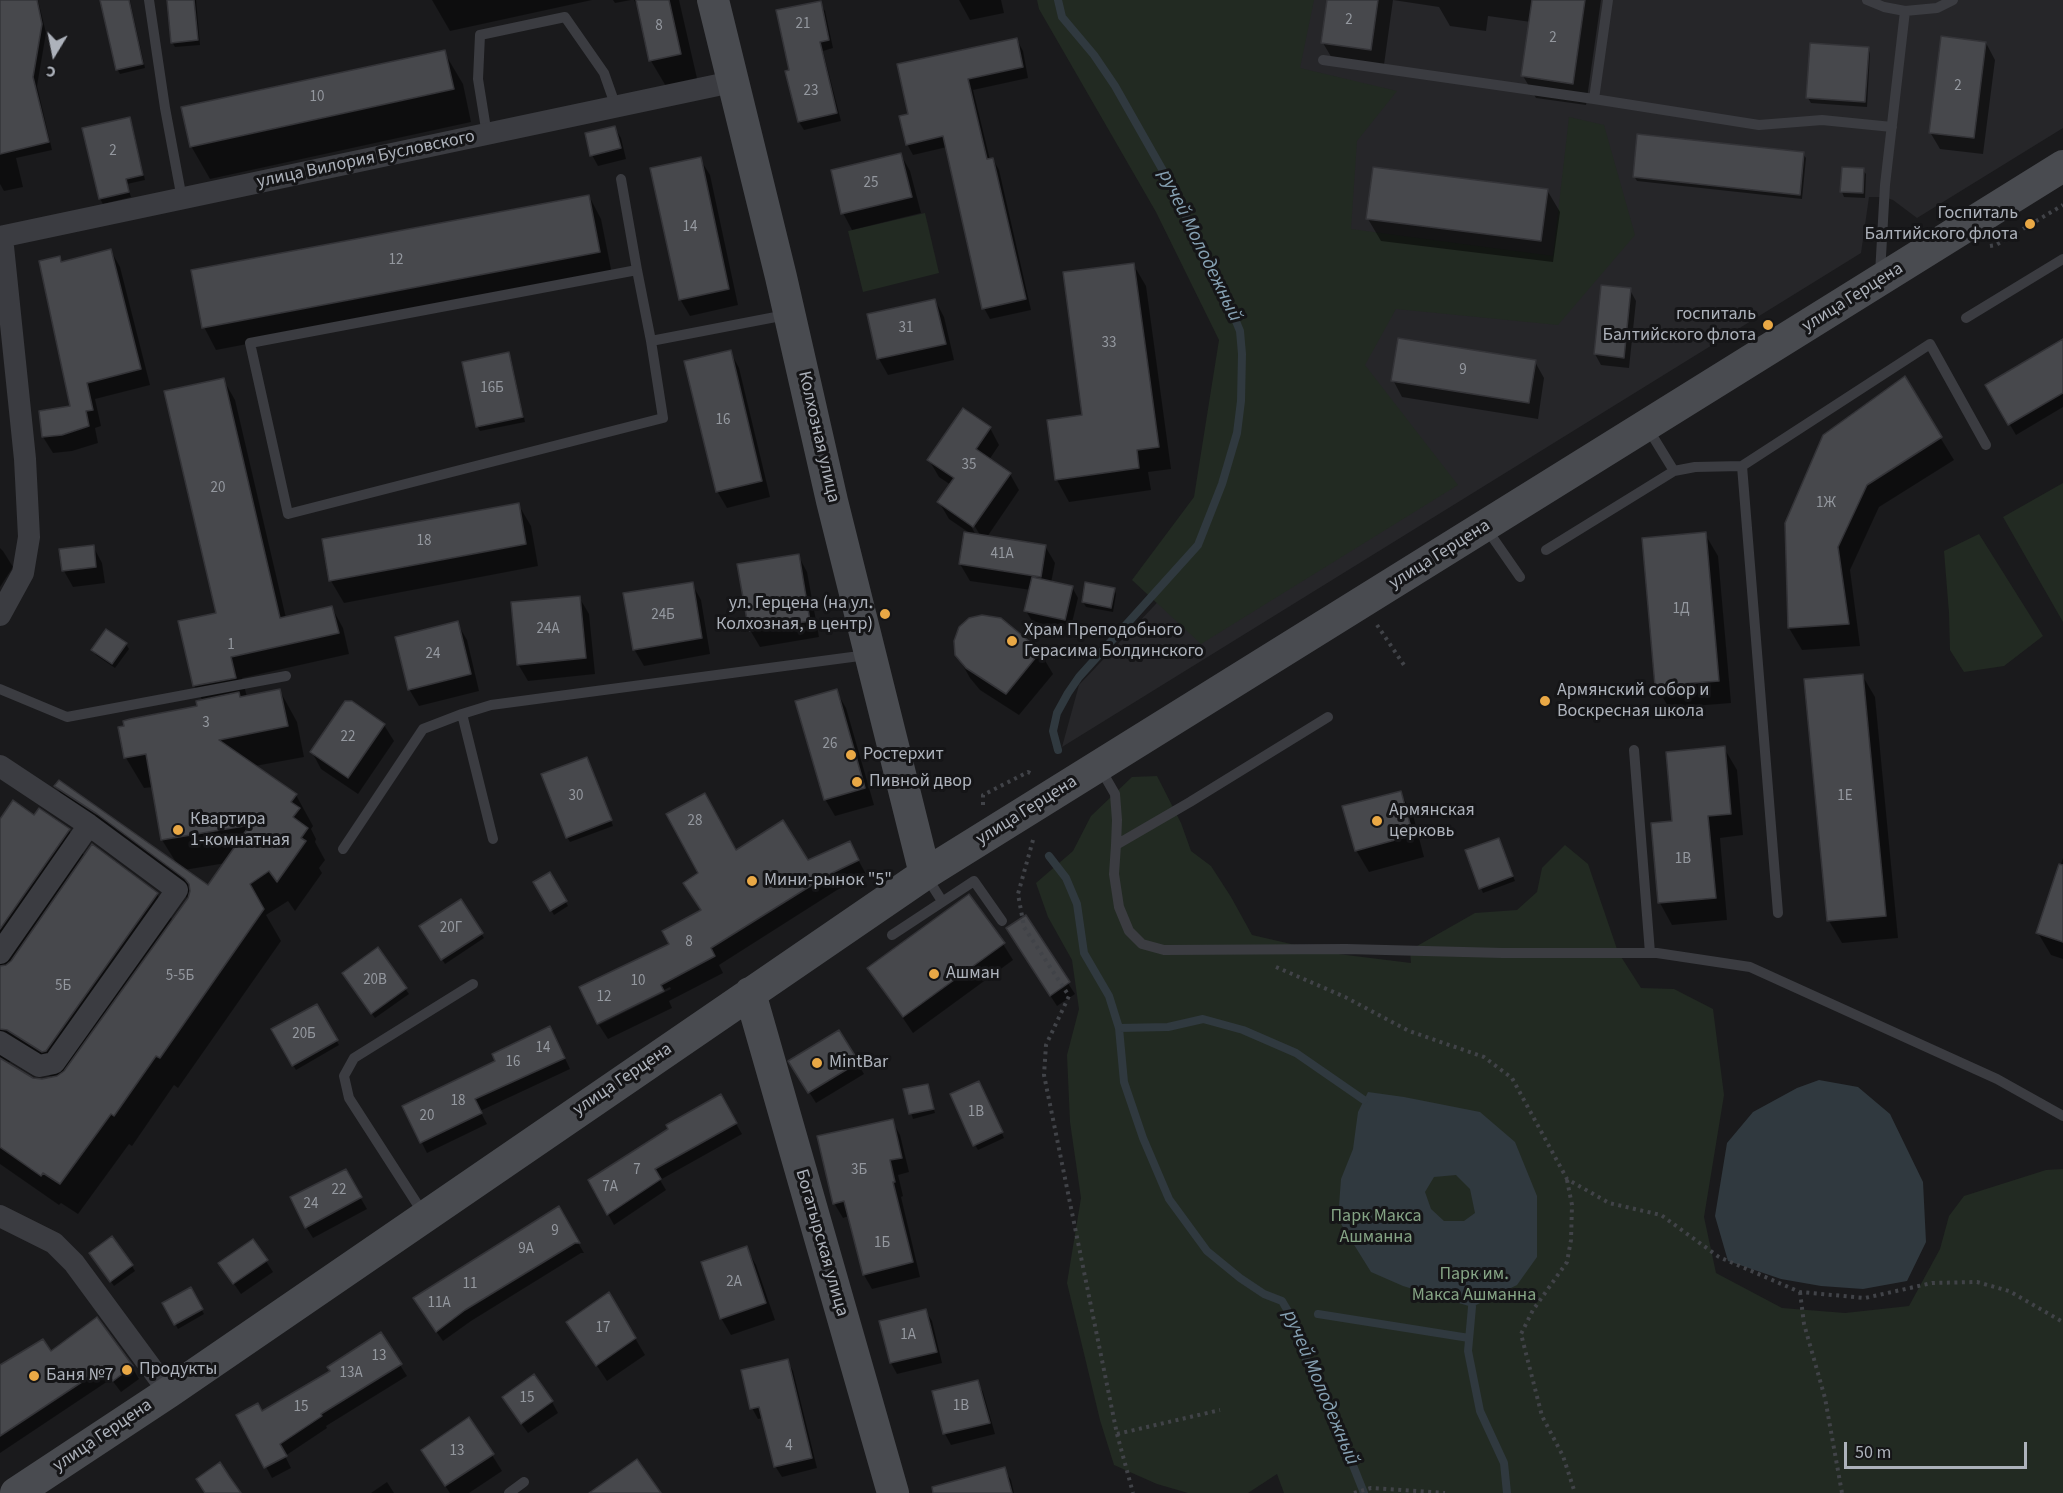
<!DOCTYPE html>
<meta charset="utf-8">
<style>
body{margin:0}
#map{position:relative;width:2063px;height:1493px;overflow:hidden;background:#1a1a1c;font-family:"Source Sans 3",sans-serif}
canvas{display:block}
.north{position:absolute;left:24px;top:24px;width:60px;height:60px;-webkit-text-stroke:4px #151517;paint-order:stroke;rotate:190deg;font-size:16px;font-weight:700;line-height:24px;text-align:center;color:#adb2bb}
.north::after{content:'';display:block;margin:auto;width:21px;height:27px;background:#adb2bb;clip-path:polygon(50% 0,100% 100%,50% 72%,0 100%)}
.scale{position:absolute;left:1844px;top:1442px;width:183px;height:27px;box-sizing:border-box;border:3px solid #adb2bb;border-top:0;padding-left:8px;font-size:18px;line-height:21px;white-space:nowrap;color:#adb2bb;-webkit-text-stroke:4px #151517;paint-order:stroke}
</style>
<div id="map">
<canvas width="2063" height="1493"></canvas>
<div class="north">С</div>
<div class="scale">50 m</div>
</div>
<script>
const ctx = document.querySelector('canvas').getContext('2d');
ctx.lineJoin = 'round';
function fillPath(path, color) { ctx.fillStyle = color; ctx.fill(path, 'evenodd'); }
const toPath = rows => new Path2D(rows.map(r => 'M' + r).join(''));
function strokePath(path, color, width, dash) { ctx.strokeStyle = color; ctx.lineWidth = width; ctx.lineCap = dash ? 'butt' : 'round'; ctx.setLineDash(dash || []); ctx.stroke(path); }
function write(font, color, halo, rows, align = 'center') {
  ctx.font = font + ' "Source Sans 3",sans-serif'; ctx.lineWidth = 6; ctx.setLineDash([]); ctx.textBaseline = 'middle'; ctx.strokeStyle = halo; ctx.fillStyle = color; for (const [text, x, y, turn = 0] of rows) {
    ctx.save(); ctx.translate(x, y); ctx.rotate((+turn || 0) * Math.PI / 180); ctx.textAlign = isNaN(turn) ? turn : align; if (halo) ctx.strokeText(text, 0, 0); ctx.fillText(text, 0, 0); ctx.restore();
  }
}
fillPath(toPath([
 [1071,0,2063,0,2063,128,1917,218,1893,200,1884,197,1869,197,1861,253,1062,747,1079,685,1209,548,1255,420]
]), '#262629');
fillPath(toPath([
 [1037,0,1314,0,1300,68,1397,91,1357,141,1351,229,1553,256,1569,117,1604,125,1635,235,1558,325,1396,309,1365,365,1458,485,1201,644,1132,580,1194,497,1219,340,1156,212,1039,9],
 [925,213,939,273,863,292,848,231],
 [2063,483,2063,622,2003,517],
 [1979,534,2043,636,2004,666,1964,672,1950,650,1949,613,1944,551],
 [1157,776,1181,823,1191,851,1211,866,1231,897,1252,935,1330,953,1411,963,1410,950,1475,913,1517,910,1537,892,1542,868,1565,845,1588,864,1618,952,1641,988,1674,989,1713,1009,1724,1095,1704,1217,1716,1273,1782,1308,1845,1313,1909,1306,1940,1249,1949,1216,1964,1196,2046,1170,2063,1169,2063,1493,1284,1493,1277,1474,1248,1493,1188,1493,1157,1484,1114,1465,1100,1420,1067,1283,1081,1198,1070,1122,1067,1055,1079,1009,1072,960,1048,917,1036,883,1073,851,1091,816,1132,777]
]), '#222a22');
fillPath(toPath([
 [1819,1080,1858,1087,1890,1114,1923,1182,1926,1242,1907,1281,1863,1289,1821,1286,1781,1279,1728,1261,1715,1216,1727,1143,1753,1112,1797,1088],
 [1368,1092,1404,1097,1480,1112,1515,1142,1537,1196,1537,1257,1517,1285,1472,1307,1403,1286,1371,1272,1338,1219,1341,1179,1353,1149,1358,1112],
 [1456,1175,1470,1189,1475,1213,1464,1221,1444,1221,1431,1209,1425,1192,1434,1177]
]), '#30393f');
fillPath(toPath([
 [0,0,38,0,46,33,37,86,52,150,16,158,23,187,4,191,0,184],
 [102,0,130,0,145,68,120,74,117,69],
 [168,0,196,0,200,45,175,47,172,42],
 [432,0,592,0,450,31],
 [613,0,631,0,615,3],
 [634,0,679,0,699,87,670,93,651,61,639,9],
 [959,0,1001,0,1004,13,970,20],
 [1329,0,1601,0,1586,105,1536,98,1523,76,1531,22,1488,16,1486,31,1450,26,1439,7,1393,0,1383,72,1336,65,1323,43],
 [820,3,825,11,833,48,823,51,841,121,804,130,799,122,787,72,790,71],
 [1017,40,1023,51,1028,78,973,90,990,160,993,159,999,170,1031,310,990,319,984,308,947,147,913,155,907,144,909,115],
 [1986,43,1995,60,1983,154,1940,149,1930,132],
 [1868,48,1870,53,1867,107,1811,103,1808,98],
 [444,52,463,84,471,122,210,179,191,146],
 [129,119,132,124,145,180,127,184,131,197,103,204,100,199,84,129],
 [615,128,621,138,626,159,598,166,592,155],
 [1803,154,1806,158,1802,199,1637,181,1634,176],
 [901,155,910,171,921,213,852,230,843,213],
 [700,159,710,175,738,305,690,316,680,299],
 [1863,170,1866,174,1865,198,1844,197,1842,192],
 [1547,190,1560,212,1553,262,1381,241,1368,219],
 [589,196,601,219,612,274,216,350,204,327],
 [111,251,120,267,150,385,95,399,101,426,95,428,98,443,72,451,53,453,43,437,72,408,59,258,62,263],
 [1133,264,1146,286,1171,469,1148,472,1151,490,1069,502,1057,480,1084,416],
 [1630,290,1636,301,1629,368,1601,365,1595,354],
 [935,300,944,317,954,360,888,375,879,359,869,315],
 [2063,340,2063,407,2016,435,1987,386],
 [730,351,739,368,770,497,727,508,717,491],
 [509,354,511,358,525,422,480,431,477,426],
 [1535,362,1544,378,1538,419,1402,397,1393,380],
 [1904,378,1954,460,1879,507,1850,570,1860,646,1802,650,1789,628],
 [223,379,235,400,286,618,332,608,343,628,349,654,242,678,247,697,280,691,297,722,304,757,255,766,296,795,313,826,311,829,316,839,315,842,325,860,319,868,322,873,295,911,288,901,266,915,281,941,178,1088,174,1085,132,1146,129,1144,78,1214,61,1203,59,1205,0,1164,0,819,35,817,69,830,85,857,157,894,173,921,189,899,116,844,74,817,56,786,177,864,162,840,153,787,144,788,126,758,199,707,203,701,194,685,217,614],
 [226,863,209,887,184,870],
 [20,1059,54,1078,42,1081,31,1079,7,1064,11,1061],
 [990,428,999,445,989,460,1010,474,1019,490,987,537,1045,546,1055,563,1051,583,1072,587,1078,598,1070,631,1032,621,1026,611,1031,590,970,581,960,564,971,534,949,519,939,502,951,485,939,477,929,460],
 [971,520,980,535,976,535,968,521],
 [518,504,531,526,538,566,344,603,331,581,323,541],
 [1705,534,1718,556,1731,703,1669,708,1656,686],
 [93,546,102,563,105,583,73,587,64,571,61,550],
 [0,548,3,551,13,567,0,587],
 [798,555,807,572,819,637,760,647,750,630],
 [692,584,701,600,710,654,644,666,634,649],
 [1114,589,1116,594,1113,612,1086,607,1083,602],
 [579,597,589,614,595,674,528,681,518,664],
 [457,623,467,640,479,691,419,706,409,689],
 [126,644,129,649,115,668,96,655,93,650],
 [1040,652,1053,674,1019,715,980,690,970,678,957,655],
 [1862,675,1875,697,1898,938,1842,943,1829,921],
 [836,691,846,708,874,805,835,816,825,799],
 [384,725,394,741,358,794,321,769,312,752],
 [1724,748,1737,770,1743,835,1720,838,1727,920,1672,925,1660,903,1674,823],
 [589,763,613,826,570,842,567,837],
 [1400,792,1413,815,1424,857,1369,872,1356,850],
 [849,843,867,876,837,890,719,965,723,973,669,1001,672,1008,608,1039,599,1025,671,989,670,987,598,1022,702,911,736,851,808,862],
 [1501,845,1515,881,1483,893,1481,888],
 [2063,858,2063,959,2051,955,2038,933],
 [550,874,568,906,554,915,535,883],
 [460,901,484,938,445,964,421,927],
 [1025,917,1075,994,1057,1006,1014,940],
 [1003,944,1013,960,913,1033,869,968],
 [378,950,409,994,375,1018,347,978],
 [317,1006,339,1045,296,1070,273,1030],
 [839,1032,864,1074,816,1103,797,1073],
 [556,1039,570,1069,480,1111,487,1124,427,1153,404,1107],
 [927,1085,935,1113,913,1119,904,1091],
 [981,1087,1004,1138,978,1150,975,1145],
 [720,1096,742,1134,660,1180,666,1190,614,1225,590,1181],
 [892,1121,900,1135,909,1172,898,1175,903,1196,901,1197,920,1277,872,1289,864,1275,849,1216,843,1218,834,1203],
 [345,1171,367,1209,313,1238,306,1227],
 [558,1208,584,1253,581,1253,471,1321,443,1341,421,1310],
 [253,1241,273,1272,241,1294,227,1274],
 [746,1248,756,1265,775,1320,731,1335,721,1318],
 [94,1258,132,1266,135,1271,114,1286],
 [190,1289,204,1314,178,1329,164,1304],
 [609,1294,645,1355,607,1381,568,1322],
 [925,1310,932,1321,942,1363,897,1374,891,1363,881,1322],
 [787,1360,793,1371,817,1468,782,1477,775,1466,763,1418,758,1419,752,1408],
 [400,1365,407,1376,326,1426,327,1428,285,1456,291,1468,272,1478,238,1416,262,1413],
 [0,1367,132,1367,139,1379,121,1392,111,1379,0,1453],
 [977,1382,983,1392,995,1434,951,1445,945,1434,934,1393],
 [552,1402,558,1413,528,1433,510,1408],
 [492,1455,502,1471,469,1493,450,1493,432,1467],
 [1004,1469,1011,1480,1014,1493,961,1493],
 [387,1482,394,1493,371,1493]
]), '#0007');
strokePath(toPath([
 [1058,750,1053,731,1057,713,1068,693,1079,677,1198,545,1222,484,1237,433,1241,401,1242,354,1240,331,1228,302,1166,176,1115,86,1094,55,1062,17,1058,0],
 [1049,856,1066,878,1077,904,1084,953,1109,996,1119,1028,1124,1082,1143,1138,1169,1199,1207,1251,1240,1278,1264,1294,1282,1301,1302,1335,1306,1359,1319,1380,1364,1493],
 [1119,1028,1168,1027,1203,1019,1243,1030,1296,1053,1364,1100],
 [1472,1307,1468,1351,1480,1411,1504,1463,1507,1493],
 [1318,1314,1469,1338]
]), '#30393f', 8);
const building = toPath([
 [0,0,37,0,42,24,33,77,49,142,0,154,0,0],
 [100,0,129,0,143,64,116,70,100,0],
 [167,0,194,0,198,40,171,43,167,0],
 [636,0,669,0,681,54,649,61,636,0],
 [1327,0,1378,0,1371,50,1321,43,1327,0],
 [1532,0,1585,0,1573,84,1521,76,1532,0],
 [821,1,829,40,820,42,837,113,798,122,785,71,789,70,776,10,821,1],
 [1941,36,1986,42,1974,138,1929,133,1941,36],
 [1017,38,1023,67,968,79,987,159,993,158,1026,299,982,309,943,136,906,145,899,116,908,114,897,64,1017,38],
 [1810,43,1869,47,1865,102,1806,98,1810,43],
 [445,50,454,89,190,147,181,107,445,50],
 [130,117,143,175,126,179,129,192,99,199,82,128,130,117],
 [615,126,621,148,590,156,585,133,615,126],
 [1637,134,1804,152,1800,195,1633,177,1637,134],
 [901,153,912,197,841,214,831,170,901,153],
 [701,157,729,289,679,300,650,168,701,157],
 [1373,167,1548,189,1541,241,1366,219,1373,167],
 [1842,167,1864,168,1863,193,1840,192,1842,167],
 [589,195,600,252,202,328,191,270,589,195],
 [111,249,141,369,87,383,93,410,86,411,89,426,62,435,42,437,39,411,70,406,39,261,60,256,61,262,111,249],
 [1134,263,1159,447,1137,450,1139,468,1055,480,1047,420,1082,415,1063,272,1134,263],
 [1601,285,1631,288,1624,358,1594,354,1601,285],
 [935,299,946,344,877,359,867,314,935,299],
 [1398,338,1536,360,1529,403,1391,381,1398,338],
 [2063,339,2063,393,2008,425,1985,385,2063,339],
 [731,350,762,481,716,492,684,361,731,350],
 [509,352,523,417,476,427,462,362,509,352],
 [1905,376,1942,437,1867,485,1838,547,1849,624,1788,628,1785,523,1823,435,1905,376],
 [224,378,280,618,332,606,339,633,231,657,236,678,193,686,178,621,216,613,164,391,224,378],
 [963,408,991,427,976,449,1011,473,973,527,937,502,954,478,927,460,963,408],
 [519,503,526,544,329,581,322,539,519,503],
 [964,532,1046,545,1041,577,959,564,964,532],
 [1706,532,1719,681,1655,686,1642,538,1706,532],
 [94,545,96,567,62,571,59,549,94,545],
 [799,554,810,621,749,631,737,564,799,554],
 [1032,577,1073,586,1065,620,1024,611,1032,577],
 [693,582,702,638,633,650,623,593,693,582],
 [1085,582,1115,588,1111,608,1082,602,1085,582],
 [580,596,586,658,517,665,511,602,580,596],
 [982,615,1001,618,1041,651,1006,694,966,668,955,655,954,641,959,627,969,618,982,615],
 [458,621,471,674,408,690,395,637,458,621],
 [106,629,127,643,112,664,91,650,106,629],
 [1863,674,1886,916,1827,921,1804,679,1863,674],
 [280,689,288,726,219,740,297,794,291,802,300,808,293,817,308,828,301,838,306,841,277,882,269,871,250,884,264,909,160,1058,156,1056,114,1116,111,1114,60,1184,43,1173,41,1176,0,1147,0,1058,33,1078,42,1079,57,1076,64,1071,188,898,190,891,189,884,185,879,97,814,54,786,59,780,208,885,250,825,161,840,146,754,124,758,118,727,124,726,123,721,130,719,197,706,196,701,239,692,240,697,280,689],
 [837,689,865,788,824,800,795,701,837,689],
 [345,701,352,701,385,724,348,778,310,752,345,701],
 [1725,746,1731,814,1708,816,1716,898,1658,903,1651,823,1672,821,1666,752,1725,746],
 [587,757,612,820,566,838,541,774,587,757],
 [1401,791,1413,835,1355,851,1342,806,1401,791],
 [705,793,736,850,783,820,808,860,850,841,859,860,828,875,711,948,715,956,661,985,664,991,597,1024,579,987,669,944,662,931,701,910,683,883,698,873,666,814,705,793],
 [13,800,34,815,39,808,70,829,0,929,0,819,13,800],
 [1499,838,1513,876,1479,889,1465,850,1499,838],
 [92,844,158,893,46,1051,42,1052,7,1030,0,1029,0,966,6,965,11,961,92,844],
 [2059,864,2063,865,2063,942,2036,933,2059,864],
 [550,872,567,901,550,911,533,882,550,872],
 [969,894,1005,943,903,1017,867,968,969,894],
 [461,899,483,933,441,960,419,926,461,899],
 [1026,915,1070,982,1050,996,1006,928,1026,915],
 [378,947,407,988,371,1014,342,973,378,947],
 [317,1004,338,1040,292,1066,271,1029,317,1004],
 [550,1026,565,1058,475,1099,482,1113,420,1143,402,1106,495,1061,492,1054,550,1026],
 [839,1030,859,1062,808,1093,788,1061,839,1030],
 [979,1081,1003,1132,973,1146,950,1094,979,1081],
 [928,1084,934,1109,909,1114,903,1089,928,1084],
 [721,1094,737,1123,655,1169,661,1179,607,1215,588,1180,668,1129,666,1125,721,1094],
 [893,1119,902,1158,890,1160,895,1182,893,1182,913,1262,863,1275,844,1201,833,1204,817,1136,893,1119],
 [346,1169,362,1197,305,1228,290,1197,346,1169],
 [559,1206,580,1243,575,1243,465,1310,436,1332,413,1298,559,1206],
 [112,1236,133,1265,110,1282,89,1253,112,1236],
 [253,1239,268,1260,233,1284,218,1263,253,1239],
 [747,1246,766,1303,720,1319,701,1262,747,1246],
 [191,1287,203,1309,174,1325,162,1303,191,1287],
 [609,1292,636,1338,596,1366,566,1322,609,1292],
 [926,1309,937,1352,890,1363,879,1321,926,1309],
 [97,1317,133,1366,113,1381,103,1368,0,1436,0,1365,43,1339,51,1351,97,1317],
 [381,1332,402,1364,321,1414,322,1416,280,1444,287,1456,264,1468,236,1415,258,1403,262,1411,330,1371,327,1367,381,1332],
 [788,1359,812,1458,774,1467,759,1407,750,1409,741,1370,788,1359],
 [534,1374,553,1401,521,1424,502,1397,534,1374],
 [978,1380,990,1423,943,1434,932,1391,978,1380],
 [469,1417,494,1454,445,1486,421,1450,469,1417],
 [637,1459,661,1493,589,1493,637,1459],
 [220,1462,229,1476,241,1493,205,1493,196,1479,220,1462],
 [1005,1467,1012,1493,933,1493,932,1487,1005,1467]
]);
fillPath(building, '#47484c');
strokePath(building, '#343438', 1.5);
strokePath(toPath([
 [1990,246,1996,245,2063,205],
 [1377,625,1404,665],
 [983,805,983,795,1028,772,1034,775],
 [1033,840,1018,894,1024,927,1069,996,1046,1045,1044,1075,1117,1434,1133,1493],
 [1276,967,1345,997,1409,1031,1484,1057,1512,1078,1567,1179,1609,1203,1661,1215,1719,1257,1800,1292,1865,1298,1932,1283,1977,1282,2009,1291,2063,1322],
 [1567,1180,1572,1205,1571,1240,1567,1262,1533,1310,1521,1334,1542,1416,1563,1456,1575,1493],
 [1800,1292,1804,1324,1825,1398,1842,1493],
 [1117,1434,1220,1410],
 [1354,1493,1371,1488,1445,1493]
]), '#414348', 4, [3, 4.5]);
strokePath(toPath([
 [149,0,165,108,182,199],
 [1608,0,1594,99,1759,125,1822,120,1892,127],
 [1867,0,1884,7,1905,11,1937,8,1953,0],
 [1323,60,1594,99],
 [487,135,478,79,480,35,565,17,604,73,616,107],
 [621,179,637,270],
 [1880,274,1885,185,1905,11],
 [1966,318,2063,259],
 [651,341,663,418,288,514,250,343,637,270,651,341,786,315],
 [1647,427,1674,471],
 [1742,466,1778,913],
 [1486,528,1520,577],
 [1546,550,1674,471,1695,467,1742,466,1930,344,1986,445],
 [0,689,67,717,286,676],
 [1634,750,1650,953],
 [1100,768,1115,794,1117,820,1116,845,1190,802,1328,717],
 [493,839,462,714,491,705,867,655],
 [1116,845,1114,874,1119,907,1129,931,1142,944,1164,950,1346,949,1503,953,1657,953,1750,967,1997,1079,2063,1116],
 [343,849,423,729,462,714],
 [926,876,942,901],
 [892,935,974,881,1002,921],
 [423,1213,349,1098,344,1076,354,1058,473,984],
 [509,1493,524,1482]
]), '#3b3c41', 10);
strokePath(toPath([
 [0,237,732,82],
 [0,615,23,573,29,537,25,459,2,237],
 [0,766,89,825,177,890,54,1063,39,1066,0,1042],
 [0,953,89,825],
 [0,1216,54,1243,74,1263,169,1392]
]), '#3b3c41', 22);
strokePath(toPath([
 [713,0,781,277,832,501,925,874],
 [750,993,893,1493],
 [16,1493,169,1392,925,874,2063,166]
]), '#494b50', 32);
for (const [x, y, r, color] of [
 [2030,224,6,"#e9a845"],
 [1768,325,6,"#e9a845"],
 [885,614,6,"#e9a845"],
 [1012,641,6,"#e9a845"],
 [1545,701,6,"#e9a845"],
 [851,755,6,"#e9a845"],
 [857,782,6,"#e9a845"],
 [1377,821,6,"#e9a845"],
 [178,830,6,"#e9a845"],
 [752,881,6,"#e9a845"],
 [934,974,6,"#e9a845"],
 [817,1063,6,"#e9a845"],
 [127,1370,6,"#e9a845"],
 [34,1376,6,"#e9a845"]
]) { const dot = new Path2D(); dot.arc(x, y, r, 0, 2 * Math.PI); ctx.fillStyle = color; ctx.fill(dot); strokePath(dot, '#151517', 2); }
write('15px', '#94989f', null, [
 ["2",1349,21],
 ["21",803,25],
 ["8",659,27],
 ["2",1553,39],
 ["2",1958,87],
 ["23",811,92],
 ["10",317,98],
 ["2",113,152],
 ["25",871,184],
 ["14",690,228],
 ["12",396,261],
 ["31",906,329],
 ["33",1109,344],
 ["9",1463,371],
 ["16Б",492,389],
 ["16",723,421],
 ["35",969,466],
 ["20",218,489],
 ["1Ж",1826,504],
 ["18",424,542],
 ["41А",1002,555],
 ["1Д",1681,610],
 ["24Б",663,616],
 ["24А",548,630],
 ["1",231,646],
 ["24",433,655],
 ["3",206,724],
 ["22",348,738],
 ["26",830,745],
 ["30",576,797],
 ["1Е",1845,797],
 ["28",695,822],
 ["1В",1683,860],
 ["20Г",451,929],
 ["8",689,943],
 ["5-5Б",180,977],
 ["20В",375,981],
 ["10",638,982],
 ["5Б",63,987],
 ["12",604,998],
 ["20Б",304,1035],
 ["14",543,1049],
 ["16",513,1063],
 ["18",458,1102],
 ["1В",976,1113],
 ["20",427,1117],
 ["7",637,1171],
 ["3Б",859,1171],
 ["7А",610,1188],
 ["22",339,1191],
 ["24",311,1205],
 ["9",555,1232],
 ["1Б",882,1244],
 ["9А",526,1250],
 ["2А",734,1283],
 ["11",470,1285],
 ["11А",439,1304],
 ["17",603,1329],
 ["1А",908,1336],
 ["13",379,1357],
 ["13А",351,1374],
 ["15",527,1399],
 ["1В",961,1407],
 ["15",301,1408],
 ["4",789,1447],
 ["13",457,1452]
]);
write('18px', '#adb2bb', '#151517', [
 ["улица Вилория Бусловского",366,160,-12],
 ["улица Герцена",1853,298,-32],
 ["Колхозная улица",818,437,77],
 ["улица Герцена",1440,555,-32],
 ["улица Герцена",1027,811,-32],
 ["улица Герцена",623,1080,-34],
 ["Богатырская улица",821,1243,74],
 ["улица Герцена",103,1436,-34]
]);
write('18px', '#adb2bb', '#151517', [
 ["Госпиталь",2018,214,"right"],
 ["Балтийского флота",2018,235,"right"],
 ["госпиталь",1756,315,"right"],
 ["Балтийского флота",1756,336,"right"],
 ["ул. Герцена (на ул.",873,604,"right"],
 ["Колхозная, в центр)",873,625,"right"],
 ["Храм Преподобного",1024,631],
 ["Герасима Болдинского",1024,652],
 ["Армянский собор и",1557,691],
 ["Воскресная школа",1557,712],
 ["Ростерхит",863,755],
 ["Пивной двор",869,782],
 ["Армянская",1389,811],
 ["церковь",1389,832],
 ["Квартира",190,820],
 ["1-комнатная",190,841],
 ["Мини-рынок \"5\"",764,881],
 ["Ашман",946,974],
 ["MintBar",829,1063],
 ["Продукты",139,1370],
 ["Баня №7",46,1376]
], 'left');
write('18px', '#85a485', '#151517', [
 ["Парк Макса",1376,1217],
 ["Ашманна",1376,1238],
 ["Парк им.",1474,1275],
 ["Макса Ашманна",1474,1296]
]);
write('italic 20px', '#86a1b3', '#151517', [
 ["ручей Молодежный",1199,246,64],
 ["ручей Молодежный",1320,1388,67]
]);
</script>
